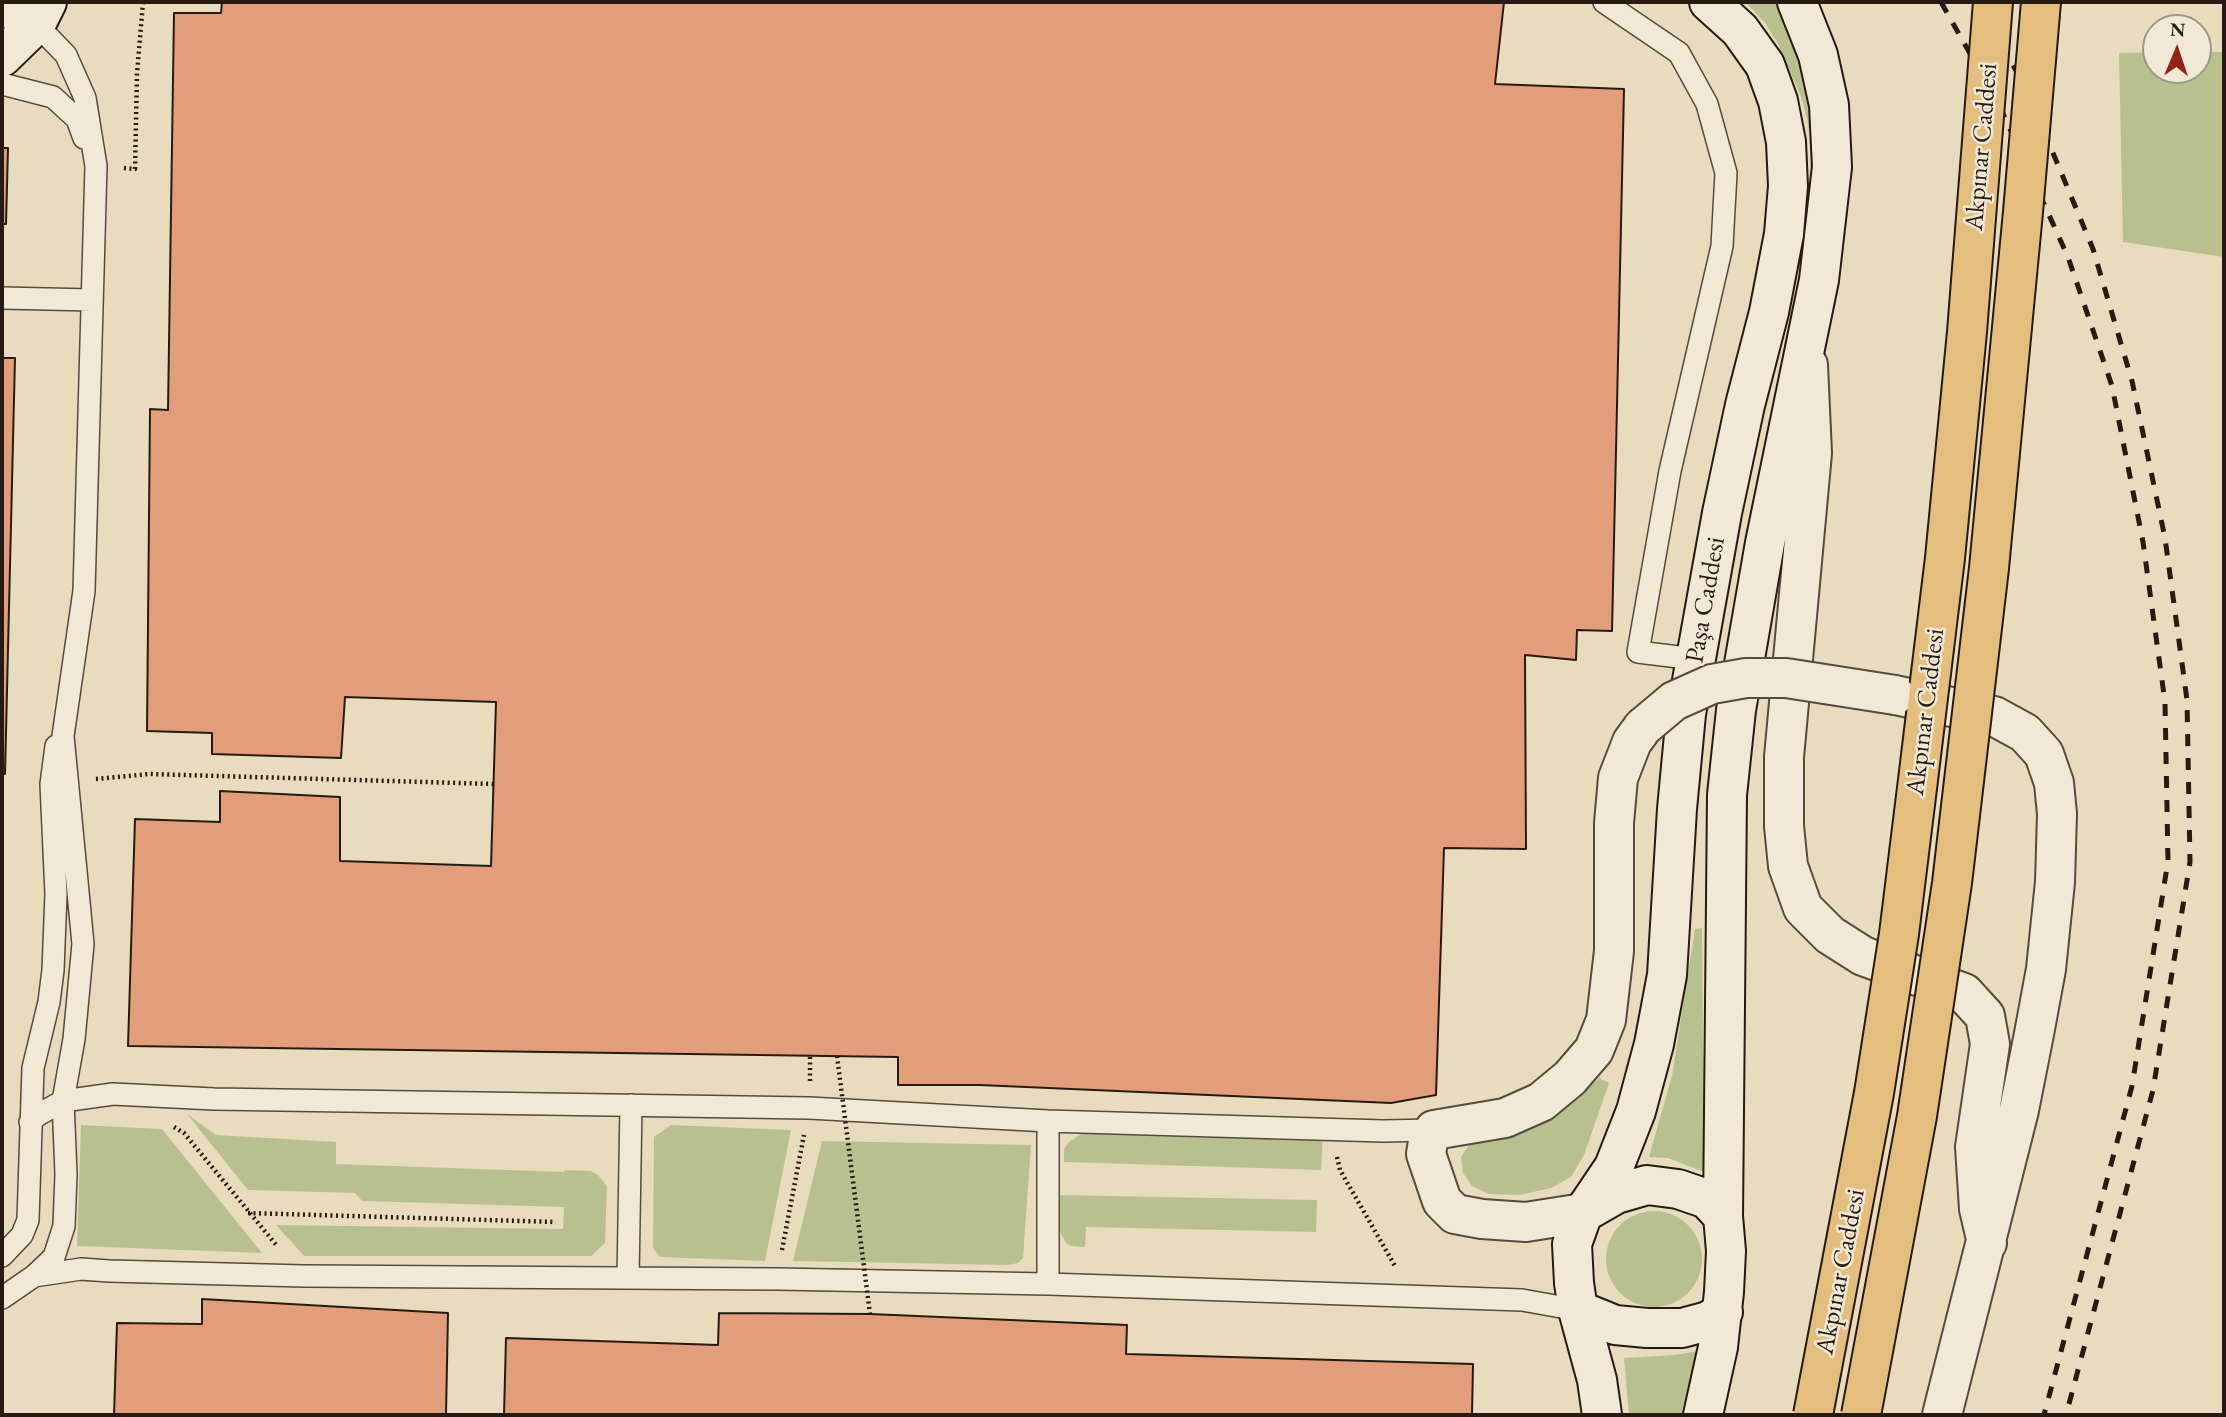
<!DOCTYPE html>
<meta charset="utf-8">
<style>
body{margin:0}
#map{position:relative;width:2226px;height:1417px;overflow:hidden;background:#e9dcbe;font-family:"EB Garamond",serif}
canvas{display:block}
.frame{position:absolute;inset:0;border:4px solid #261a13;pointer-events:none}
.north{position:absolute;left:2142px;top:14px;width:70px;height:70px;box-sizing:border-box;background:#f1e8d5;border:2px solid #a09687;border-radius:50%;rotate:2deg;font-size:19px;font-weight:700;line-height:28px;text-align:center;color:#261a13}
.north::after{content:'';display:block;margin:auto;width:24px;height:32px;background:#8f2418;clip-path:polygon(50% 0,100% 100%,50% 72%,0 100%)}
</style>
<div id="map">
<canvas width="2226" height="1417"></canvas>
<div class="frame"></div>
<div class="north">N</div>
</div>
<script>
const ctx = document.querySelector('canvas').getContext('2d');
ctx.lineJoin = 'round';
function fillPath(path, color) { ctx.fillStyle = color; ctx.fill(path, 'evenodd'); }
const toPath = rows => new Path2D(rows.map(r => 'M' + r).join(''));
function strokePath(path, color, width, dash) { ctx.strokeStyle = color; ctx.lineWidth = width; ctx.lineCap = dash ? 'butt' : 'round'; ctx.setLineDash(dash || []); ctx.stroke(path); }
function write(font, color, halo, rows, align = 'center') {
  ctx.font = font + ' "EB Garamond",serif'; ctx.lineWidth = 5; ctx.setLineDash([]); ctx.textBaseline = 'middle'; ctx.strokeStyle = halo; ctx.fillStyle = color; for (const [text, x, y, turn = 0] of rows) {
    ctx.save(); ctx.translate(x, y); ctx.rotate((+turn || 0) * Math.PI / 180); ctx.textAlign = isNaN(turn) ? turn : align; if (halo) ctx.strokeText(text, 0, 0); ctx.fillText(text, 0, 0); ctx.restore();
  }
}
fillPath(toPath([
 [1745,2,1778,2,1793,29,1808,79,1815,174,1809,205,1811,145,1807,118,1800,94,1777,42,1765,23],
 [2156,52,2156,70,2198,70,2198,52,2224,52,2224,257,2123,242,2119,53],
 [1702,928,1704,1172,1668,1158,1649,1157,1672,1076,1695,929],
 [1599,1078,1609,1083,1584,1155,1571,1177,1551,1188,1520,1195,1489,1194,1472,1186,1463,1173,1461,1157,1471,1142,1512,1137,1551,1120,1573,1103],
 [187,1114,216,1135,336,1142,336,1164,564,1172,565,1170,591,1171,598,1175,607,1186,605,1243,591,1256,304,1256,276,1225,563,1229,564,1207,362,1201,355,1193,248,1190],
 [81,1125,162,1129,262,1253,77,1246],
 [671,1125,791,1130,765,1261,660,1257,653,1248,654,1137],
 [1085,1131,1323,1135,1321,1170,1064,1162,1064,1149,1068,1143],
 [822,1141,1031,1145,1023,1258,1018,1263,1008,1265,793,1261],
 [1059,1195,1317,1200,1316,1232,1086,1227,1085,1247,1071,1246,1066,1243,1057,1226],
 '1606 1259a48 48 0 1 1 96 0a48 48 0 1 1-96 0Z',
 [1697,1351,1681,1415,1629,1415,1624,1358,1675,1355]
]), '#b9c090');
const building = toPath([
 [222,2,1504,2,1495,84,1624,89,1612,631,1577,630,1576,660,1525,655,1526,849,1444,848,1436,1095,1391,1103,980,1085,898,1085,898,1057,128,1046,135,819,220,822,220,791,340,797,340,861,491,866,496,702,345,697,341,758,212,754,212,733,147,731,150,409,168,410,174,13,221,13,222,2],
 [2,148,8,148,6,224,2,224,2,148],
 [2,358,15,358,5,774,2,773,2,358],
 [202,1299,448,1313,446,1415,114,1415,117,1323,202,1324,202,1299],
 [719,1313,870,1314,1127,1325,1126,1354,1473,1364,1472,1415,504,1415,506,1338,718,1345,719,1313]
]);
fillPath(building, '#e29e7a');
strokePath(building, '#261a13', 2);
const lane = toPath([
 [1604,2,1679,53,1707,104,1726,173,1722,246,1670,471,1638,652,1695,659],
 [2,84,53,97,77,119,84,138],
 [2,298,92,300],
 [30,1122,38,1115,63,1101,113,1094,214,1099,809,1108,1048,1121,1383,1131,1434,1130],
 [2,1256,22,1235,28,1220,33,1068,49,1002,53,970,56,894,51,784,56,746],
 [34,1276,81,1269,109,1271,304,1276,777,1279,1048,1284,1522,1300,1578,1310],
 [628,1278,631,1105],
 [1048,1284,1048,1121],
 [2,1298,34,1276,54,1257,64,1226,66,1174,63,1101,74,1039,83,944,63,736,84,591,96,166,85,98,66,55,36,24]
]);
const street = toPath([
 [1808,365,1812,453,1784,757,1784,826,1788,866,1803,908,1830,935,1863,956,1964,993,1985,1016,1990,1044,1975,1147,1979,1209,1987,1243],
 [1895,695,1994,716,2025,733,2044,754,2054,783,2057,814,2055,882,2046,969,2034,1034,2019,1110,1942,1415],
 [1583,1213,1526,1222,1482,1219,1455,1214,1442,1201,1426,1154,1428,1141,1434,1130,1505,1118,1541,1102,1570,1078,1594,1050,1606,1020,1614,951,1614,823,1618,778,1632,742,1643,727]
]);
const secondary = toPath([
 [2,4,36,24],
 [2,57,36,24,47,2],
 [1583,1213,1616,1194,1647,1185,1678,1189,1707,1199,1723,1216],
 [1578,1310,1615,1325,1647,1328,1682,1328,1708,1321,1723,1312],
 [1602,1415,1597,1380,1578,1310,1574,1283,1572,1244,1583,1213,1614,1167,1636,1111,1654,1044,1667,975,1677,809,1686,714,1722,513,1745,405,1769,312,1784,234,1788,186,1786,142,1778,101,1765,65,1740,30,1709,2],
 [1703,1415,1718,1347,1724,1292,1726,1251,1723,1216,1727,795,1736,710,1765,543,1819,280,1832,167,1829,105,1818,55,1797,2]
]);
strokePath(lane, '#574a3e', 24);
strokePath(street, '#574a3e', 42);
strokePath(secondary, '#261a13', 42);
strokePath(toPath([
 [124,168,135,169,137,74,143,2],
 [96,779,149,774,494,784],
 [810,1081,810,1055],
 [174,1127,184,1133,278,1247],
 [1337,1157,1340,1170,1395,1266],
 [248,1213,556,1222],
 [782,1250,804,1135]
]), '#261a13', 4.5, [2, 3.5]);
strokePath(lane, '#f1e8d5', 21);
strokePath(street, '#f1e8d5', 38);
strokePath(secondary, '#f1e8d5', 38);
strokePath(toPath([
 [1941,2,2000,107,2068,257,2112,386,2143,542,2165,702,2168,861,2132,1086,2044,1415],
 [1979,2,2028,93,2093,249,2132,381,2165,538,2187,700,2190,862,2153,1090,2066,1415]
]), '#261a13', 5, [12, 12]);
const streetBridge = toPath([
 [1643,727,1674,701,1712,684,1746,678,1786,678,1895,695]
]);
const primaryBridge = toPath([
 [1813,1415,1874,1093,1899,934,1918,780,1945,558,1967,332,1993,2],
 [1861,1415,1917,1116,1952,883,1989,568,2023,212,2041,2]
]);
strokePath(streetBridge, '#574a3e', 42, []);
strokePath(primaryBridge, '#261a13', 42, []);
strokePath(toPath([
 [837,1056,870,1314]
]), '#261a13', 4.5, [2, 3.5]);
strokePath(streetBridge, '#f1e8d5', 38);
strokePath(primaryBridge, '#e4be7f', 38);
write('26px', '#261a13', '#f1e8d5', [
 ["Akpınar Caddesi",1982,147,-85],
 ["Paşa Caddesi",1706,600,-80],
 ["Akpınar Caddesi",1926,712,-83],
 ["Akpınar Caddesi",1841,1272,-79]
]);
</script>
